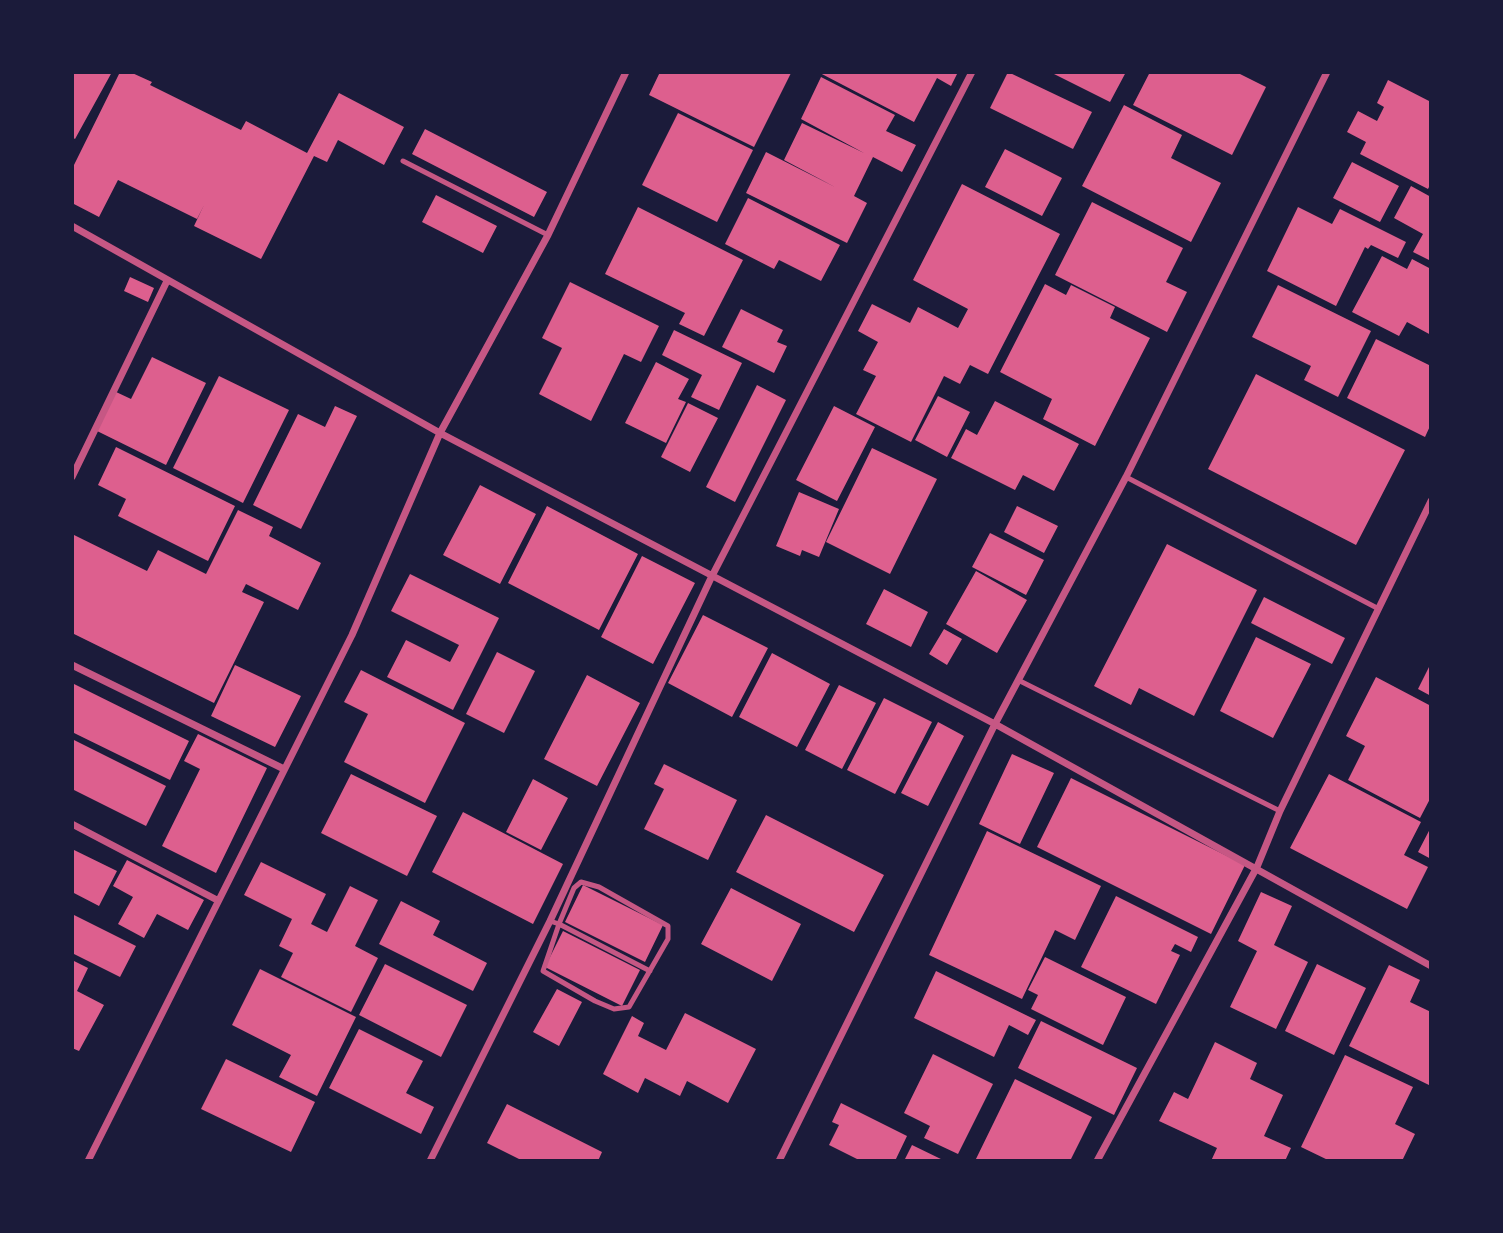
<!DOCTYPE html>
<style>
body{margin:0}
#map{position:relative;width:1503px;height:1233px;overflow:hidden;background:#1b1b3a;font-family:Raleway,sans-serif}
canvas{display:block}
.frame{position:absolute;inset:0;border:74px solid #1b1b3a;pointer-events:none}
</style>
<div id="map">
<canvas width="1503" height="1233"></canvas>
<div class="frame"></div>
</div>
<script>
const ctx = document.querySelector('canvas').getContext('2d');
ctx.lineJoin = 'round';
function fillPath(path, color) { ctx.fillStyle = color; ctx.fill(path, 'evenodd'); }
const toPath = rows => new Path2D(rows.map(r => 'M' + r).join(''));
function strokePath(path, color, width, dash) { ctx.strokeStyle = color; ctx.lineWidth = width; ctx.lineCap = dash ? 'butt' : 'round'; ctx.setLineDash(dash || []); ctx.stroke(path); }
fillPath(toPath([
 [72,72,112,72,75,139,72,137],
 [120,72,130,72,152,82,150,85,241,130,246,121,307,153,339,93,404,127,384,165,338,140,327,162,314,156,261,259,194,226,204,205,197,219,118,180,99,217,72,203,72,169],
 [660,72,787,72,791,73,754,147,649,95],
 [818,72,958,72,951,86,937,78,914,122],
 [1008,72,1092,112,1073,149,990,108],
 [1050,72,1126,72,1110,102],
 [1150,72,1236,72,1266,87,1232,155,1133,105],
 [821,77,895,115,886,131,916,145,902,172,873,157,854,196,867,203,847,243,746,193,766,152,835,187,784,160,802,123,864,153,801,119],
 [1388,80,1431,102,1431,183,1428,189,1360,154,1366,142,1347,132,1358,111,1377,121,1384,107,1377,103],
 [1124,105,1182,135,1171,158,1221,183,1191,242,1082,186],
 [678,113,753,150,717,222,642,185],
 [425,129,547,192,534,217,412,154],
 [1005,149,1062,178,1042,216,985,187],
 [1352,162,1399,186,1380,222,1333,198],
 [962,184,1060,234,988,374,970,365,960,384,944,376,911,442,856,414,876,376,863,370,878,342,858,331,872,304,910,323,918,307,958,328,968,309,913,280],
 [1411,186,1431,197,1431,261,1413,252,1423,234,1394,218],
 [436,195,497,226,483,253,422,222],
 [748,198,840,245,821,281,779,260,774,269,725,244],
 [1092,202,1183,248,1166,282,1187,292,1167,332,1055,275],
 [638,207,743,260,704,336,679,324,685,313,605,274],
 [1298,207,1332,224,1340,209,1406,242,1398,258,1371,245,1368,249,1365,247,1336,306,1267,271],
 [1382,256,1407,269,1412,259,1431,269,1431,335,1407,322,1399,336,1352,312],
 [130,277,154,288,148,302,124,291],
 [570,282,659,326,641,362,624,354,591,421,539,394,562,348,542,338],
 [1045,284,1066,295,1071,285,1115,307,1110,318,1150,338,1095,446,1043,419,1052,399,1000,372],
 [1278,285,1371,331,1338,397,1304,380,1311,366,1252,337],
 [741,309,783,330,777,342,787,346,774,373,722,347],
 [674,330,742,363,719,410,691,397,702,375,662,355],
 [1376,339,1431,366,1431,424,1425,437,1347,398],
 [152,357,206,383,166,465,95,430,114,391,131,399],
 [656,362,689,379,678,399,686,402,666,443,625,423],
 [1256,374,1405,450,1356,545,1208,469],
 [219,376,289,410,243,503,173,468],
 [757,385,786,400,735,502,706,487],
 [938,396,970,412,947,457,915,440],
 [995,401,1079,444,1054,491,1023,475,1015,490,951,458,966,429,977,435],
 [688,403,718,418,690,472,661,457],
 [335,406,357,416,301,529,253,505,298,414,325,427],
 [834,406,875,427,837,501,796,480],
 [116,447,235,506,208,561,118,516,126,499,98,485],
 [872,448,937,479,890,574,826,542],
 [480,485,536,514,500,584,443,555],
 [799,492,839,509,819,557,802,550,800,556,776,546],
 [547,506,638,554,599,630,508,583],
 [1017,506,1058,526,1044,553,1004,532],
 [238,510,273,527,269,536,321,563,298,610,246,584,242,592,264,602,214,703,72,633,72,534,147,571,158,550,206,574],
 [990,533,1044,560,1026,595,972,567],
 [1167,544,1257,590,1194,716,1139,688,1131,705,1094,686],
 [642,556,695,583,653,664,601,637],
 [976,571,1027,600,997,653,946,624],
 [410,574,499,618,453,710,387,677,406,640,450,662,459,645,391,611],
 [884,589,928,612,911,647,866,624],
 [1264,597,1345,638,1332,664,1251,623],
 [703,615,768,648,732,717,668,683],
 [944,629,962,639,947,665,929,654],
 [1256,637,1311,664,1273,738,1220,711],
 [497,652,535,671,504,733,466,714],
 [772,653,830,684,797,747,739,717],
 [1431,663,1431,696,1418,689],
 [235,665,301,696,275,747,211,716],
 [361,670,465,723,425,803,344,762,368,714,344,702],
 [587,675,640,703,597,786,544,759],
 [1376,677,1431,706,1431,797,1420,818,1348,780,1365,746,1346,736],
 [72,683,189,741,170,780,72,732],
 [839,685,876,703,842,769,805,750],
 [884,698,932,722,895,794,847,770],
 [938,722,964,736,928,806,901,793],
 [198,734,267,768,216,873,162,846,200,769,184,761],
 [72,739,166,786,146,826,72,789],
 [1012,754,1054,773,1020,844,979,824],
 [664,764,737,800,708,860,644,829,664,789,654,784],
 [351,774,437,816,407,876,321,833],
 [1329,774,1421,822,1404,855,1428,867,1407,909,1290,848],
 [1071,778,1245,865,1211,934,1037,847],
 [533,779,568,798,541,850,506,832],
 [463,812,563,864,533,924,432,872],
 [766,815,884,875,854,932,736,872],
 [1431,827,1431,859,1418,852],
 [987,831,1101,886,1075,940,1055,930,1022,999,929,955],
 [72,849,117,871,99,906,72,892],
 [127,860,204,900,188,930,157,914,144,938,118,924,133,897,113,886],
 [261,862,326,894,311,924,327,932,350,886,378,900,355,946,378,958,351,1012,281,977,293,953,279,946,292,919,244,895],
 [583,885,663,925,645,962,565,922],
 [731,888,801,924,772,981,701,944],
 [1261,892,1292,906,1274,945,1308,962,1276,1029,1230,1007,1257,951,1238,941],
 [1116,896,1198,937,1191,952,1175,944,1171,951,1180,955,1156,1004,1081,967],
 [401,901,440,921,433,935,487,963,473,991,379,944],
 [72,914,136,946,120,977,72,953],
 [563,931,640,970,622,1006,545,967],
 [1045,957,1126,997,1103,1045,1031,1009,1038,995,1028,990],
 [72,960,88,968,77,991,104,1005,79,1051,72,1048],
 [385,964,467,1005,441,1057,359,1015],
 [1317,964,1366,988,1334,1055,1285,1031],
 [1389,965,1420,980,1410,1002,1431,1012,1431,1086,1349,1046],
 [260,969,356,1017,317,1096,279,1077,291,1055,232,1025],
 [936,971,1036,1020,1028,1035,1009,1025,994,1057,914,1018],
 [557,989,582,1002,559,1046,533,1032],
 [685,1013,756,1049,728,1103,687,1081,680,1096,645,1078,638,1093,603,1074,632,1016,644,1023,638,1036,666,1050],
 [1041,1021,1137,1068,1114,1115,1018,1068],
 [359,1029,423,1061,406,1093,434,1107,421,1134,329,1088],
 [1215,1042,1257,1063,1250,1079,1283,1095,1264,1136,1291,1148,1285,1161,1211,1161,1217,1148,1159,1121,1174,1092,1188,1099],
 [933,1054,993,1084,958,1154,924,1138,930,1126,904,1113],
 [1345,1055,1413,1087,1395,1124,1415,1134,1402,1161,1330,1161,1301,1147],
 [226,1059,315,1102,291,1152,201,1109],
 [1015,1079,1092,1117,1070,1161,975,1161],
 [841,1103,907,1136,895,1161,861,1161,829,1145,839,1125,832,1122],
 [507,1104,602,1152,598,1161,523,1161,487,1143],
 [912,1145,945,1161,904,1161]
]), '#dd5f8e');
strokePath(toPath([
 [403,161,548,235],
 [1126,477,1377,608],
 [1018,680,1280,811],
 [550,921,559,924,574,888,581,882,599,887,668,926,668,939,629,1007,614,1009,595,1001,543,971,559,924,650,971]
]), '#c65784', 5);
strokePath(toPath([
 [72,226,440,433,995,724,1431,966],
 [72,477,167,281],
 [72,665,284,769],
 [72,824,217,900],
 [88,1161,352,635,440,433,548,235,626,72],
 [430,1161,550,921,711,578,972,72],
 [779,1161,995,724,1126,477,1327,72],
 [1097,1161,1257,867,1280,811,1431,501]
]), '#c65784', 7);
</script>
